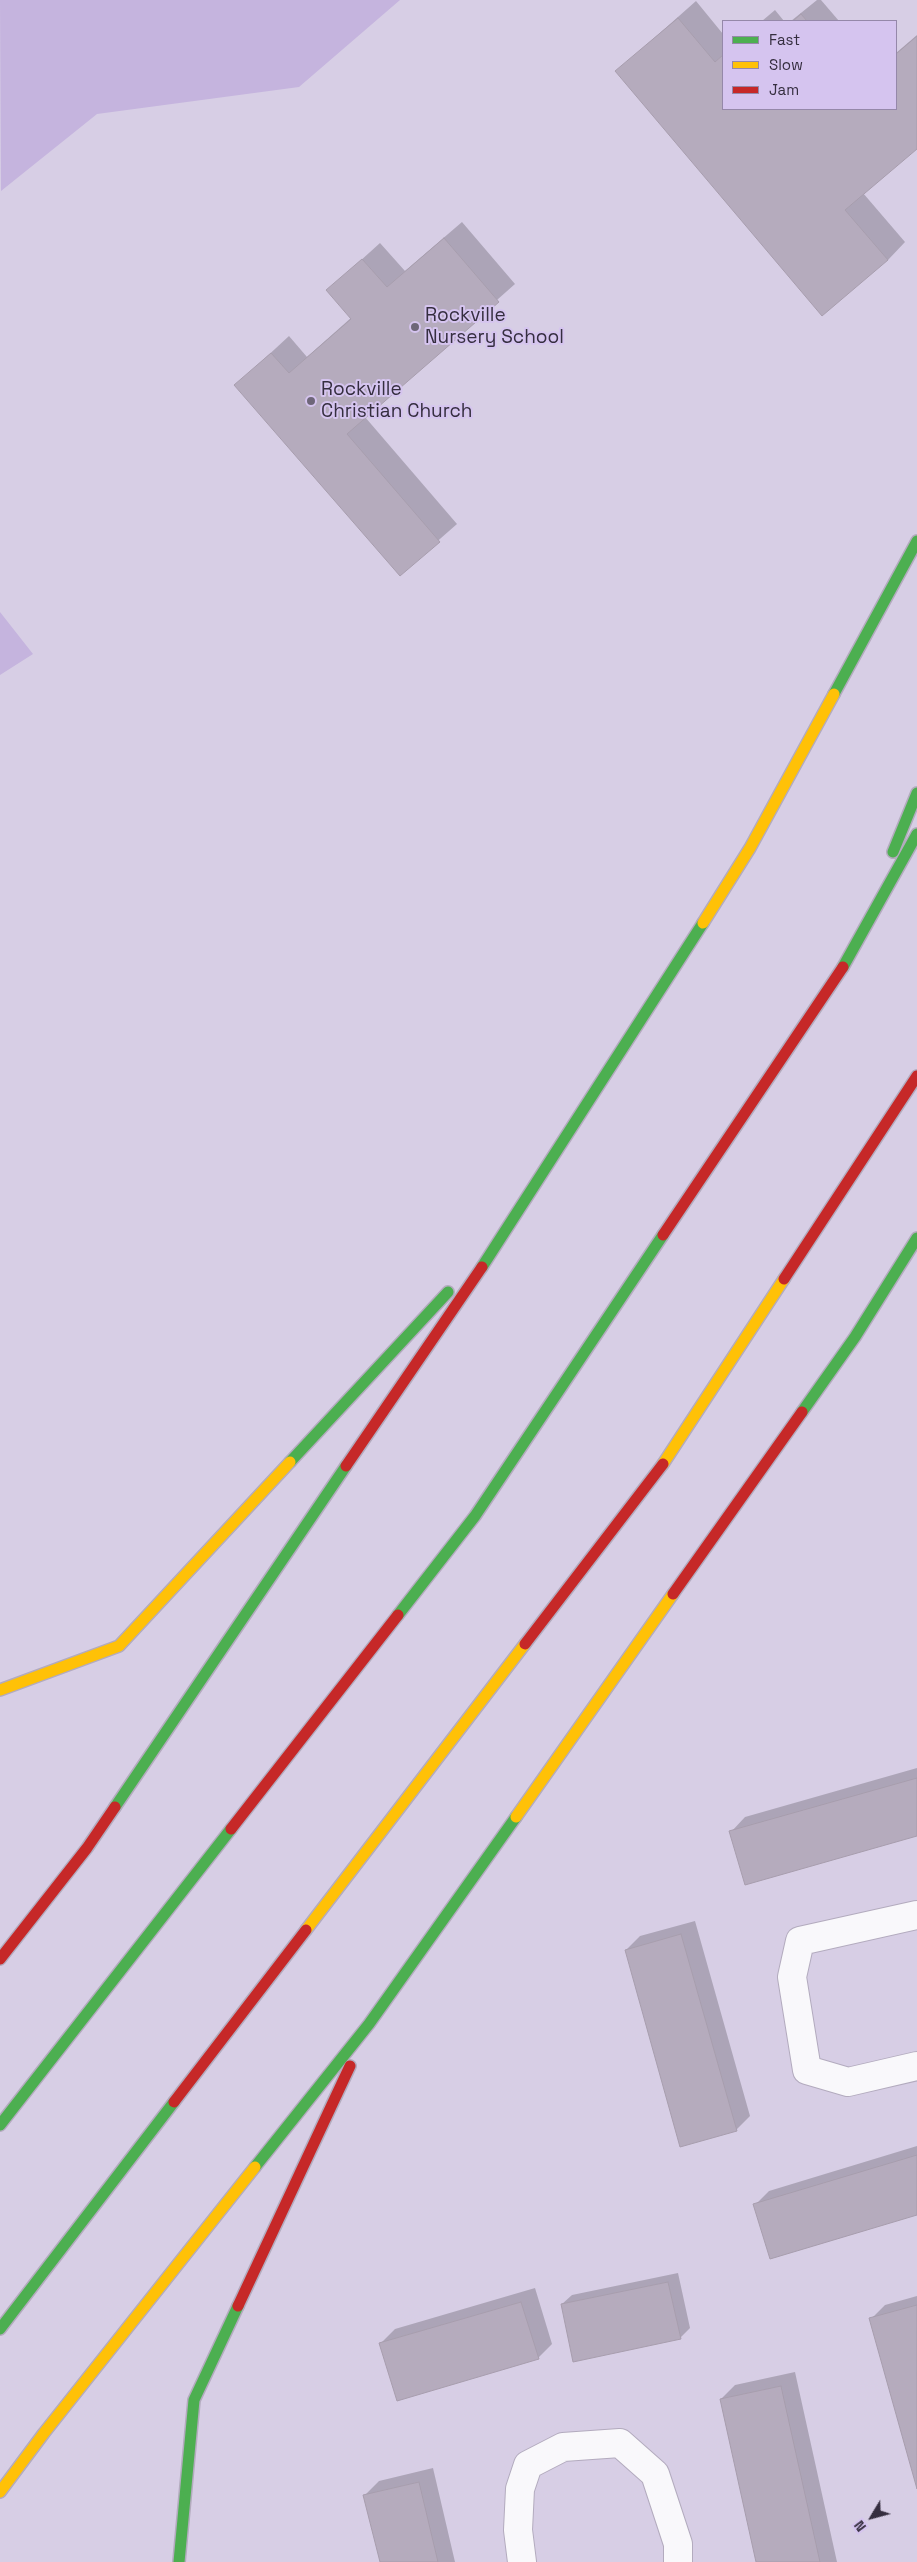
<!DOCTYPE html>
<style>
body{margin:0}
#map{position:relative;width:917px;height:2562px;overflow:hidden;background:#d7cee5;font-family:"Space Grotesk",sans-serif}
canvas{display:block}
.legend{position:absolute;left:722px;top:20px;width:175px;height:90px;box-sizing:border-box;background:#d5c4ef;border:1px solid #9588a9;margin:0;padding:6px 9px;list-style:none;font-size:15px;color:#352e3f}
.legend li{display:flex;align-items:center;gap:10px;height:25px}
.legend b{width:25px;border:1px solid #9588a9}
.north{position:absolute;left:847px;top:2492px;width:50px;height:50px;-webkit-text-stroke:4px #d5c4ef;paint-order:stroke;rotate:233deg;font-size:14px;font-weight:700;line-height:20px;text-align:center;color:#352e3f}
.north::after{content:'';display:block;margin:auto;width:18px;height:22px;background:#352e3f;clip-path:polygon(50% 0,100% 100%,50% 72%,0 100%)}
</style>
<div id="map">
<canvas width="917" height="2562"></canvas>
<ul class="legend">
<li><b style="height:6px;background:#4caf50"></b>Fast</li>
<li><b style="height:6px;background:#ffc107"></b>Slow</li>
<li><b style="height:6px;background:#c62828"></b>Jam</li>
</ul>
<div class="north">N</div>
</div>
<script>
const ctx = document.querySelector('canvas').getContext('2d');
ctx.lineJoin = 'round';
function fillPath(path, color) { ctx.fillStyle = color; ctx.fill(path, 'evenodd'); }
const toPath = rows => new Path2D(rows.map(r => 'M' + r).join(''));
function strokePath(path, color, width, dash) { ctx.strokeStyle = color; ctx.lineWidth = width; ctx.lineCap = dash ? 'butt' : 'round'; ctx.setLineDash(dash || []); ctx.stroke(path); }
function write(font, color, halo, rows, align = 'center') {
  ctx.font = font + ' "Space Grotesk",sans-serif'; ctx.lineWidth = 4; ctx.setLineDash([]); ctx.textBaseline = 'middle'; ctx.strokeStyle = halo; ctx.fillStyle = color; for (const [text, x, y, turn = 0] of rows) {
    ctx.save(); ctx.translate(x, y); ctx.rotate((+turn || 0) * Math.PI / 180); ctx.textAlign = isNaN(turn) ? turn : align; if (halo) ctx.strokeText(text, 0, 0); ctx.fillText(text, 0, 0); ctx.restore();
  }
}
fillPath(toPath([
 [0,0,400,0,299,87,97,114,1,191],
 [0,612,33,654,0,675]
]), '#c5b4de');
fillPath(toPath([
 [817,0,821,0,839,21,791,21],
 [696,1,723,34,723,109,896,109,896,53,917,35,917,148,863,193,905,242,888,260,617,71],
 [775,10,784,21,762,21],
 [462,222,515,284,365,417,457,524,400,574,236,385,289,336,307,357,352,317,328,290,380,243,405,271],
 [917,1768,917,1835,731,1832,745,1817],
 [695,1921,750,2116,736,2130,626,1950,640,1936],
 [917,2146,917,2213,755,2205,769,2191],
 [678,2273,690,2328,680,2338,562,2304,572,2295],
 [535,2288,552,2344,538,2358,381,2343,395,2329],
 [917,2296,917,2484,871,2319,885,2305],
 [795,2372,837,2562,757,2562,721,2399,735,2385],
 [433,2468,455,2562,381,2562,365,2495,379,2481]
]), '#0003');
const building = toPath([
 [801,14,807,21,793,21,801,14],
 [678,18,715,62,723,55,723,109,896,109,896,54,917,36,917,149,845,210,888,260,822,316,615,71,678,18],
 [444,238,499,302,347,434,440,542,400,576,234,385,271,353,289,373,351,319,326,290,362,259,387,287,444,238],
 [917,1778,917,1836,745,1885,729,1831,917,1778],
 [681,1934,737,2131,680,2147,625,1950,681,1934],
 [917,2155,917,2215,770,2259,753,2204,917,2155],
 [668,2282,681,2339,573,2362,561,2304,668,2282],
 [521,2302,539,2359,397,2401,379,2343,521,2302],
 [917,2305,917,2489,869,2318,917,2305],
 [781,2386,820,2562,756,2562,720,2399,781,2386],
 [419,2482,438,2562,380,2562,363,2495,419,2482]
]);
fillPath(building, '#b5abbd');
strokePath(building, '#a79dad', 1);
const street = toPath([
 [917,1915,800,1941,792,1977,807,2070,848,2082,917,2066],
 [522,2562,518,2530,520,2489,528,2465,563,2447,620,2443,655,2474,678,2544,678,2562]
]);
const fast = toPath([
 [834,694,917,541],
 [893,852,917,793],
 [843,967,917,834],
 [482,1267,703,923],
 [802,1412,855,1337,917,1238],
 [290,1462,448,1292],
 [398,1615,475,1516,663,1235],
 [115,1807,346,1466],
 [0,2125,231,1829],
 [255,2167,369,2024,516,1817],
 [0,2329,174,2102],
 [179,2562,194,2400,238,2306]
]);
const slow = toPath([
 [703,923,750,848,834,694],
 [663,1464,784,1279],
 [0,1690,119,1646,290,1462],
 [516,1817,673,1594],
 [306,1930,525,1644],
 [0,2492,44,2433,255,2167]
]);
const jam = toPath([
 [663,1235,843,967],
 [784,1279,917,1076],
 [346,1466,482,1267],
 [673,1594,802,1412],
 [525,1644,663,1464],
 [231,1829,398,1615],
 [0,1959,87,1848,115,1807],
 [174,2102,306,1930],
 [238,2306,350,2066]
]);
strokePath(street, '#b3abbe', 30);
strokePath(fast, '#b3abbe', 14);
strokePath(slow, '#b3abbe', 14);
strokePath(jam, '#b3abbe', 14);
strokePath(street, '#f9f8fb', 28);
strokePath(fast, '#4caf50', 11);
strokePath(slow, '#ffc107', 11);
strokePath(jam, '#c62828', 11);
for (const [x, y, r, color] of [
 [415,327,5,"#6e6679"],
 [311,401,5,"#6e6679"]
]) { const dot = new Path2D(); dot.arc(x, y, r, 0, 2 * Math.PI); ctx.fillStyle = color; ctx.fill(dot); strokePath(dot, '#d5c4ef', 2); }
write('19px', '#352e3f', '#d5c4ef', [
 ["Rockville",425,316],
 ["Nursery School",425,338],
 ["Rockville",321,390],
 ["Christian Church",321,412]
], 'left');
</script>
